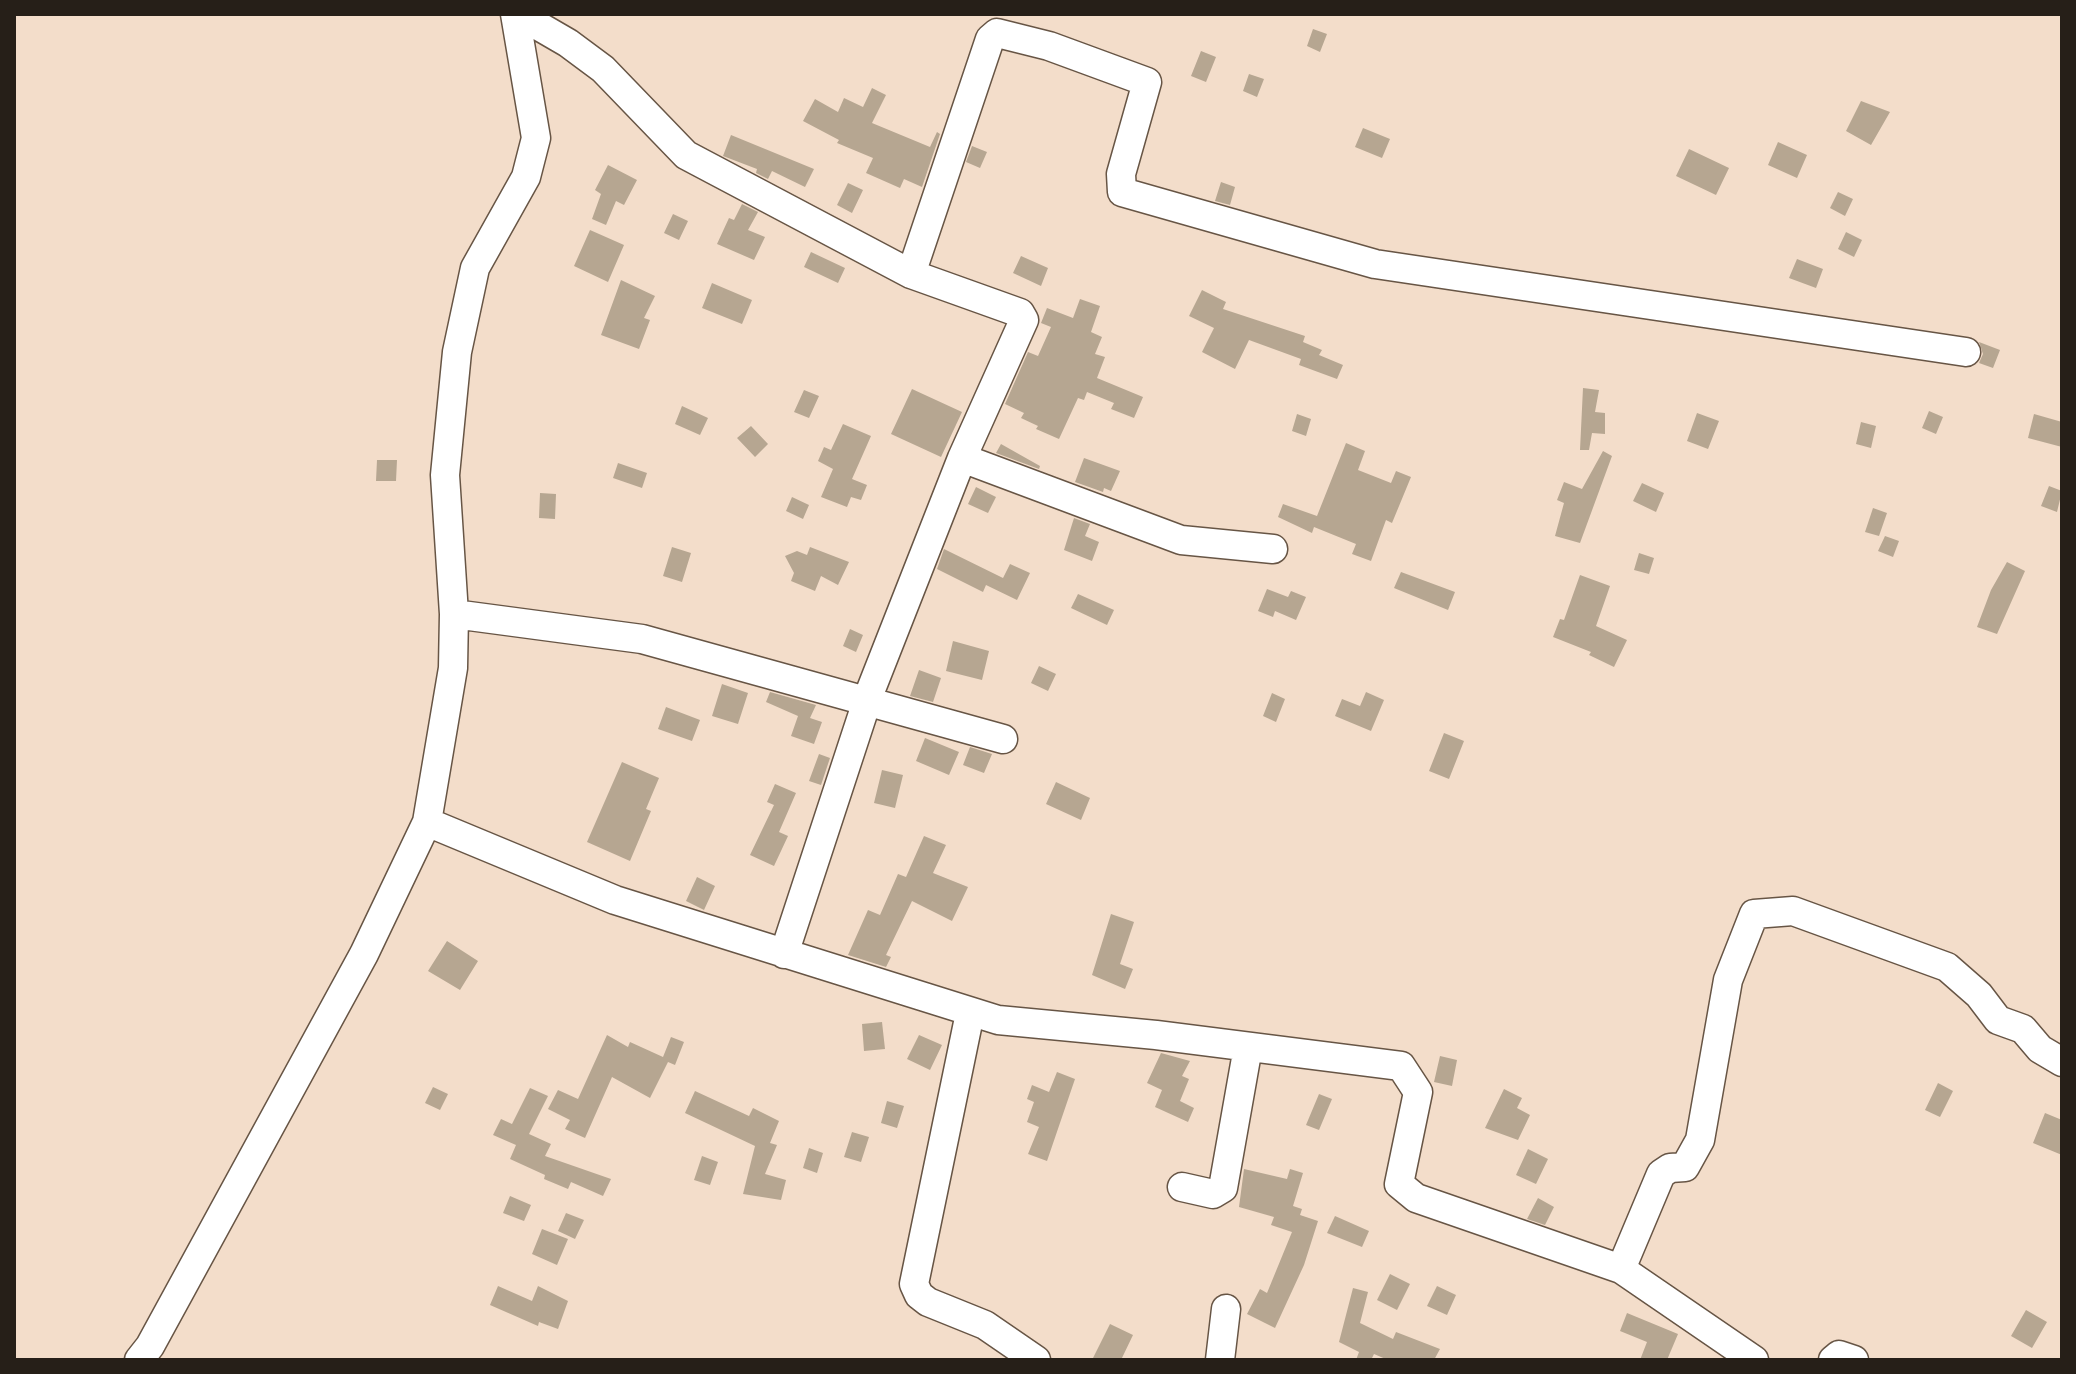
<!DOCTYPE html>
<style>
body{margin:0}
#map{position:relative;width:2076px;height:1374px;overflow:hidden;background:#f3ddca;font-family:"PT Sans",sans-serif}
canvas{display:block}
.frame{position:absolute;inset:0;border:16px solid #261f18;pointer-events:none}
</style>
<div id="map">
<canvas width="2076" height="1374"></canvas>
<div class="frame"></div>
</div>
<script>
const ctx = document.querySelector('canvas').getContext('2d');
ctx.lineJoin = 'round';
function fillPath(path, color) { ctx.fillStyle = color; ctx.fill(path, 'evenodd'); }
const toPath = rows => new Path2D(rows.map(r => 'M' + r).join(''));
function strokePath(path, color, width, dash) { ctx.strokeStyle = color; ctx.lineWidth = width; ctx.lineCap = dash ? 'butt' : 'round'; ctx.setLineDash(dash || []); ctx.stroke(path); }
fillPath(toPath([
 [1313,29,1327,34,1320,52,1307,46],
 [1201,51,1216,57,1206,82,1191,76],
 [1249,74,1264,79,1257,97,1243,91],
 [872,88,886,95,872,123,930,147,937,132,940,134,922,187,904,179,900,188,866,173,873,158,837,143,839,140,803,121,815,99,838,112,844,98,863,107],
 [1861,101,1890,112,1871,145,1846,131],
 [1363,128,1390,139,1382,158,1355,147],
 [731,135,814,169,805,187,772,171,768,179,756,173,757,169,723,156],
 [1778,142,1807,155,1797,178,1768,165],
 [972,146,987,152,980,168,966,162],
 [1689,149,1729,168,1716,195,1676,176],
 [608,165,637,180,624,205,616,201,606,225,592,219,601,194,595,190],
 [1221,182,1235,187,1230,205,1215,201],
 [848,183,863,190,852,213,837,205],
 [1838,192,1853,199,1845,216,1830,208],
 [742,204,758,212,748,230,765,237,754,260,717,244,729,218,734,220],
 [673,214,688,221,679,240,664,233],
 [590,230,624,245,608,282,574,266],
 [1846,232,1862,240,1854,257,1838,249],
 [811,252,845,268,838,283,804,267],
 [1021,256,1048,268,1041,286,1013,273],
 [1797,259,1823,269,1816,288,1789,278],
 [621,280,655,296,644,318,650,320,639,349,601,335],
 [712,283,752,300,742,324,702,308],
 [1202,290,1226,302,1223,309,1305,336,1303,342,1322,350,1319,355,1343,365,1337,379,1299,365,1301,359,1249,340,1235,369,1202,352,1214,328,1189,316],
 [1080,299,1100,306,1091,332,1102,337,1095,354,1105,357,1097,378,1143,397,1134,418,1111,409,1114,403,1087,392,1084,400,1078,398,1059,439,1036,429,1038,426,1021,418,1024,413,1005,404,1028,352,1038,356,1051,327,1041,323,1047,308,1073,318],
 [1979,342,2000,350,1993,368,1979,363,1983,354],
 [1583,388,1599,390,1595,412,1605,413,1605,434,1592,433,1589,450,1580,450],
 [912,389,962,412,941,457,891,434],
 [804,390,819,396,809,418,794,412],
 [682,406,708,418,700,435,675,424],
 [1929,411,1943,417,1936,434,1922,428],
 [1697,413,1719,421,1708,449,1687,441],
 [1297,414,1311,419,1306,436,1292,431],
 [2034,414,2062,422,2062,447,2028,438],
 [1861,422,1876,426,1871,448,1856,444],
 [843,424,871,436,852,479,867,485,861,500,851,497,847,507,821,497,833,469,818,461,824,447,831,450],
 [751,426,768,444,755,457,737,438],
 [1346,443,1365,451,1358,470,1391,483,1396,471,1411,477,1392,523,1386,520,1371,561,1352,554,1356,544,1314,527,1312,533,1278,517,1283,504,1317,516],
 [1001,444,1040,466,1039,469,996,453],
 [1603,451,1612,456,1580,543,1555,536,1564,503,1557,500,1564,482,1582,489],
 [1084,458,1120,471,1111,491,1104,488,1103,492,1075,482],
 [377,460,397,460,396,481,376,481],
 [618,463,647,473,642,488,613,478],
 [1642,483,1664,493,1656,512,1633,501],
 [2049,486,2062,491,2057,512,2041,506],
 [976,487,996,497,988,513,968,504],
 [540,493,556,494,555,519,539,518],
 [792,497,809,505,803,519,786,511],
 [1873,508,1887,513,1879,536,1865,532],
 [1074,518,1090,524,1085,536,1099,542,1092,561,1064,550],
 [1885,536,1899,541,1893,557,1878,551],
 [672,547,691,553,682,582,663,576],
 [810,547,849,562,838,585,821,576,815,591,791,581,794,573,785,556,797,551,807,555],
 [944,549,1003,578,1010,564,1030,573,1017,600,986,585,983,592,937,569],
 [1639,553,1654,558,1649,574,1634,570],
 [2007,562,2025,571,1997,634,1977,627,1991,590],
 [1401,572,1455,592,1448,610,1394,588],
 [1580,575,1610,586,1596,626,1627,640,1614,667,1589,655,1591,652,1553,637,1560,619,1564,620],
 [1267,589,1288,597,1291,591,1306,597,1296,620,1275,611,1273,617,1258,611],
 [1078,594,1114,610,1107,625,1071,608],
 [850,629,863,635,856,652,843,646],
 [953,641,989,651,982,680,946,671],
 [1039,666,1056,674,1048,691,1031,683],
 [919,670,941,678,933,702,910,696],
 [722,684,748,693,738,724,712,716],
 [770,692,816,705,810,718,822,722,814,744,791,736,798,716,766,702],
 [1366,692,1384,700,1371,731,1335,716,1342,699,1360,706],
 [1272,693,1285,699,1276,722,1263,716],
 [666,707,700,720,692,741,658,729],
 [1444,733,1464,741,1449,779,1429,771],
 [925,738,959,752,949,775,916,761],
 [970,747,992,754,984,773,963,765],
 [819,754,830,758,821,785,809,781],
 [622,762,659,778,646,809,651,811,630,861,587,842],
 [882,770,903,775,895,808,874,803],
 [1056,782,1090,798,1081,820,1046,804],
 [775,784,796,793,779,832,788,836,774,866,750,855,774,805,767,802],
 [924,836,946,845,933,873,968,887,952,921,912,901,886,955,891,957,886,967,848,955,868,910,880,915,898,874,906,877],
 [697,877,715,886,704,910,686,901],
 [1111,914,1134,922,1120,964,1133,969,1125,989,1092,975],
 [447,941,478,961,460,990,428,971],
 [882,1022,885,1049,864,1051,862,1024],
 [607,1035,628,1047,630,1042,663,1057,671,1037,684,1042,675,1065,668,1062,650,1098,612,1077,585,1138,565,1129,570,1120,548,1109,558,1090,578,1099],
 [919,1035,942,1045,930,1070,907,1059],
 [1161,1053,1190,1061,1182,1076,1189,1079,1180,1101,1194,1108,1188,1122,1155,1107,1162,1090,1147,1083],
 [1440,1056,1457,1060,1452,1086,1434,1082],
 [1057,1072,1075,1079,1047,1161,1028,1154,1039,1127,1027,1122,1034,1102,1027,1099,1032,1085,1049,1092],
 [1938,1083,1953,1091,1940,1117,1925,1110],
 [433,1087,448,1094,440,1110,425,1103],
 [530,1088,548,1096,529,1134,551,1144,545,1156,611,1179,603,1196,571,1182,568,1189,544,1179,545,1175,510,1159,516,1145,493,1135,501,1119,512,1124],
 [1504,1089,1522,1098,1517,1108,1530,1115,1518,1140,1485,1128],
 [695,1091,749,1116,753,1108,779,1121,770,1143,777,1145,765,1174,786,1180,781,1200,743,1194,755,1146,685,1113],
 [1319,1094,1332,1099,1319,1130,1306,1125],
 [887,1101,904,1106,897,1128,881,1123],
 [2045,1113,2062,1120,2062,1155,2033,1143],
 [852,1132,869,1137,861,1162,844,1157],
 [809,1148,823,1153,817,1173,803,1168],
 [1528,1149,1548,1159,1536,1184,1516,1175],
 [702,1156,718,1162,710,1185,694,1180],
 [1244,1169,1287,1179,1290,1169,1303,1173,1293,1206,1302,1209,1300,1215,1318,1221,1304,1265,1275,1328,1247,1314,1260,1289,1267,1293,1292,1232,1271,1225,1274,1217,1239,1207],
 [510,1196,531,1205,524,1221,503,1213],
 [1538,1198,1554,1207,1545,1225,1527,1219],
 [566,1213,584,1220,575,1239,558,1231],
 [1335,1216,1369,1231,1362,1247,1327,1233],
 [542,1229,568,1239,557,1265,532,1254],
 [1390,1274,1410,1284,1397,1310,1377,1300],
 [498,1286,532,1301,538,1286,568,1301,558,1329,539,1322,538,1326,490,1305],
 [1437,1286,1456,1295,1447,1315,1427,1306],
 [1353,1288,1368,1292,1360,1323,1393,1339,1396,1332,1440,1349,1434,1360,1388,1360,1374,1354,1371,1360,1356,1360,1359,1352,1339,1342],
 [2026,1310,2047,1322,2032,1348,2011,1336],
 [1627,1313,1678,1334,1667,1360,1640,1360,1647,1342,1620,1331],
 [1110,1324,1133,1335,1121,1360,1092,1360]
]), '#b6a691');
const minor = toPath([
 [518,14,568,43,603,69,686,155,911,274,1020,313,1024,320,962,458,870,692,784,954],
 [911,274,990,39,997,33,1049,46,1147,82,1121,174,1122,192,1375,264,1966,352],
 [962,458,1181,540,1273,549],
 [454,614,642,639,1003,739],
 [427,822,615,900,998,1020,1156,1035,1401,1066,1418,1092,1399,1184,1416,1198,1621,1269,1754,1360],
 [970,1013,914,1284,919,1295,928,1302,985,1325,1036,1360],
 [1182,1187,1213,1194,1223,1188,1248,1047],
 [1621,1269,1661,1174,1670,1168,1685,1167,1700,1140,1728,980,1754,914,1793,911,1947,967,1979,995,1998,1020,2023,1029,2040,1049,2062,1062],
 [139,1360,150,1346,364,954,427,822,453,668,454,614,445,475,457,352,475,268,526,177,536,138,515,14],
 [1220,1360,1226,1309],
 [1833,1360,1839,1355,1854,1360]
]);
strokePath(minor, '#675545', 31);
strokePath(minor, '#fff', 28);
</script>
